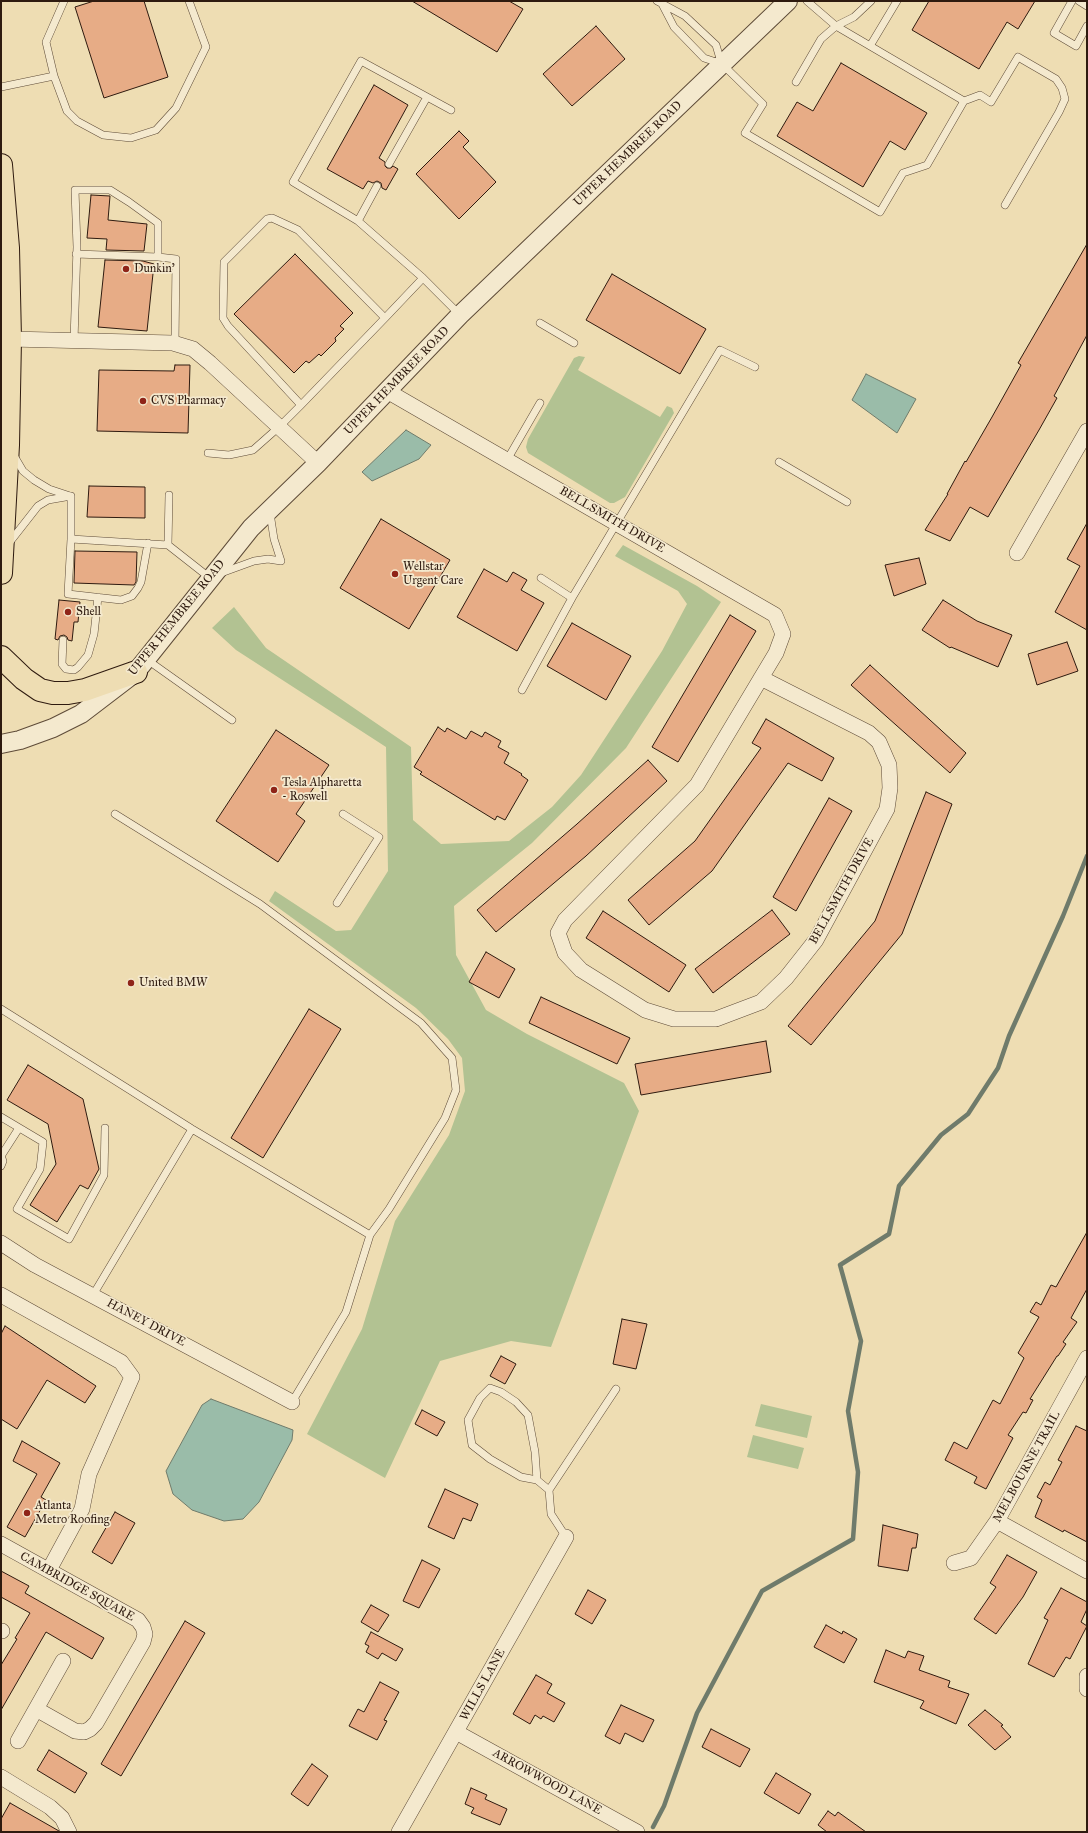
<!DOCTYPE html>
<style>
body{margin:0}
#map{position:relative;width:1088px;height:1833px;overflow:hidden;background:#eeddb3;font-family:"IM FELL Great Primer",serif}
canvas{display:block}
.frame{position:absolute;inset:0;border:2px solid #2e1a0f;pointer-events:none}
</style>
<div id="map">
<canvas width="1088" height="1833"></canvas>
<div class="frame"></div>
</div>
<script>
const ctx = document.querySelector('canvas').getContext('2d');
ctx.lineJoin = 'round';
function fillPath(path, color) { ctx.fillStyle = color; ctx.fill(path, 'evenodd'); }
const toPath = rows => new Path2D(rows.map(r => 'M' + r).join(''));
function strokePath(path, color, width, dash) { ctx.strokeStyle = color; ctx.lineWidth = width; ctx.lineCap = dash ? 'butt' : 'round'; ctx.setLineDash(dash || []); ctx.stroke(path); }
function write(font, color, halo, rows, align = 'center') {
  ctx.font = font + ' "IM FELL Great Primer",serif'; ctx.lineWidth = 3.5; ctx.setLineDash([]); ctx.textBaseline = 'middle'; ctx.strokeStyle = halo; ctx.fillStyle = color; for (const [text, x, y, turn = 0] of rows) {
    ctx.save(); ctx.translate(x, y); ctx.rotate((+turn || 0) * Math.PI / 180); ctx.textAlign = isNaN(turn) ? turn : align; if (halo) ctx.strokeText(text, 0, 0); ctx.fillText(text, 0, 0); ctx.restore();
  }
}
fillPath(toPath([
 [579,356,585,357,578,370,660,417,667,406,672,408,674,413,625,497,614,503,610,503,528,453,526,447,528,439,574,358],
 [623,545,697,586,721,602,626,748,532,843,454,906,456,955,486,1010,527,1034,624,1083,639,1111,551,1347,511,1341,440,1361,385,1478,307,1434,362,1329,395,1221,449,1135,465,1091,462,1058,448,1039,416,1008,269,901,275,891,336,931,351,930,388,871,386,747,236,650,212,628,234,607,266,648,411,747,413,820,441,844,509,841,552,807,581,775,662,651,687,604,678,591,615,556],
 [761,1404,812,1416,807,1438,755,1426],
 [753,1435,804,1448,798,1469,747,1457]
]), '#b2c292');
const water = toPath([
 [866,374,916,399,897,433,852,400,866,374],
 [406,430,431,445,419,459,372,481,362,472,406,430],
 [211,1399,293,1430,292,1440,259,1502,243,1519,224,1521,192,1510,173,1494,166,1471,202,1405,211,1399]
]);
fillPath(water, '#9abca9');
strokePath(water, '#6f7b6b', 1);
strokePath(toPath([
 [653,1827,664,1806,697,1713,762,1591,853,1539,858,1472,848,1411,861,1341,840,1265,889,1234,899,1186,941,1135,968,1114,998,1068,1009,1036,1063,916,1087,856]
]), '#6f7b6b', 4.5);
const building = toPath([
 [94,1,144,1,168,77,104,98,75,7,94,1],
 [412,1,509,1,523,9,497,52,412,1],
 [929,1,1035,1,1018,29,1007,22,979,69,912,30,929,1],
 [596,26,625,59,572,106,543,74,596,26],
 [841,63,927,113,905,150,890,141,863,187,777,136,797,102,813,111,841,63],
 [374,85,408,105,379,158,385,162,385,166,387,168,391,168,393,166,398,169,386,190,382,188,381,183,377,181,373,183,368,181,363,189,327,169,374,85],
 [459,131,469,141,463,147,496,182,459,219,416,174,459,131],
 [91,195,110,196,108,220,147,224,144,251,106,250,107,239,87,238,91,195],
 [1087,244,1087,335,1054,396,1057,398,1039,430,988,517,970,507,950,541,925,530,948,494,947,494,965,461,966,462,992,417,1021,365,1018,363,1087,244],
 [295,254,353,313,340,326,344,329,335,338,336,341,321,356,319,354,309,363,306,361,294,373,234,314,295,254],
 [105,260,143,261,154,264,147,331,98,327,105,260],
 [612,274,706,329,680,374,586,320,612,274],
 [175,365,190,365,188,433,97,431,99,370,174,371,175,365],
 [89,486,145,487,145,518,87,517,89,486],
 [381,519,450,560,409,629,340,588,381,519],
 [1087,523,1087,630,1055,612,1080,566,1067,559,1087,523],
 [75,551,137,552,136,582,134,585,74,583,75,551],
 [919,558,926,584,894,596,885,565,919,558],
 [484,569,507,582,513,572,527,580,521,590,544,603,517,651,457,617,484,569],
 [59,600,80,602,78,622,74,622,72,641,68,640,67,637,64,635,60,636,58,640,55,639,59,600],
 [943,600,977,621,1012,635,998,667,951,647,950,648,922,630,943,600],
 [730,615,756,631,678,762,652,747,730,615],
 [572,623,631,656,606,700,547,666,572,623],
 [1067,642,1078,671,1037,685,1028,654,1067,642],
 [870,665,966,753,950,773,851,685,870,665],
 [766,719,834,758,822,781,788,763,712,871,649,925,628,900,695,841,761,748,752,743,766,719],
 [438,727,445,732,447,728,466,739,471,731,482,737,485,732,501,741,498,747,509,753,504,763,522,774,521,775,528,780,505,820,497,816,495,820,420,774,422,772,414,767,438,727],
 [276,730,329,765,296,814,305,821,278,862,216,821,276,730],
 [648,760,667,781,586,856,496,932,477,910,577,824,648,760],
 [926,792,952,804,902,934,811,1045,788,1026,875,921,926,792],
 [829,798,852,811,796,911,773,897,829,798],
 [772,910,790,934,713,993,695,969,772,910],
 [603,911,686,965,669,992,586,938,603,911],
 [486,952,515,969,499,998,469,982,486,952],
 [541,997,630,1038,617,1064,529,1023,541,997],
 [309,1009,341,1029,263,1158,231,1138,309,1009],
 [766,1041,771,1072,641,1095,635,1064,766,1041],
 [28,1065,83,1099,99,1169,88,1189,80,1185,57,1222,30,1205,56,1164,48,1124,7,1100,28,1065],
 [1087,1232,1087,1289,1071,1318,1077,1322,1063,1342,1066,1344,1058,1356,1057,1356,1030,1399,1033,1400,1026,1413,1023,1412,1008,1435,1013,1438,986,1489,974,1483,977,1477,945,1460,954,1442,967,1449,993,1400,1000,1404,1024,1358,1018,1353,1039,1317,1030,1312,1036,1302,1041,1305,1051,1285,1056,1287,1087,1232],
 [622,1319,647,1324,636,1369,613,1364,622,1319],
 [5,1326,96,1386,85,1403,47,1380,17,1429,1,1419,1,1334,5,1326],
 [501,1356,516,1364,505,1384,490,1376,501,1356],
 [422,1410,445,1422,437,1436,415,1424,422,1410],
 [1076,1426,1087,1431,1087,1542,1064,1530,1063,1532,1035,1517,1042,1500,1037,1497,1045,1482,1050,1485,1062,1462,1058,1460,1076,1426],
 [22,1441,60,1463,41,1497,46,1500,25,1537,7,1527,37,1474,13,1461,22,1441],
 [445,1489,478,1504,471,1521,463,1518,454,1539,428,1527,445,1489],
 [115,1512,135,1523,112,1564,92,1552,115,1512],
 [883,1525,918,1534,916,1548,912,1548,908,1571,878,1566,883,1525],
 [1007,1555,1037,1572,1023,1597,996,1634,974,1619,996,1587,990,1583,1007,1555],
 [422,1560,440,1569,419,1608,403,1601,422,1560],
 [1,1571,29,1586,25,1593,104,1638,92,1659,46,1632,1,1710,1,1665,17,1639,15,1638,30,1613,1,1597,1,1571],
 [1061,1588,1087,1602,1087,1609,1081,1622,1087,1626,1070,1659,1066,1657,1054,1677,1028,1664,1048,1620,1044,1618,1061,1588],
 [588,1590,606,1600,592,1624,575,1614,588,1590],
 [371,1605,389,1615,378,1632,361,1622,371,1605],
 [185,1621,205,1633,121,1776,101,1764,185,1621],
 [826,1625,842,1634,843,1631,857,1639,844,1663,814,1647,826,1625],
 [371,1632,403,1649,396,1661,382,1653,378,1659,366,1652,369,1646,365,1644,371,1632],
 [886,1650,905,1658,908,1651,924,1656,919,1670,950,1681,948,1687,969,1694,956,1724,920,1708,924,1701,874,1682,886,1650],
 [536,1675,552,1684,547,1693,565,1703,554,1722,543,1716,541,1719,535,1715,530,1724,513,1714,536,1675],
 [380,1682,399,1692,384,1720,387,1721,377,1740,349,1726,358,1709,364,1712,380,1682],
 [621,1705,654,1720,643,1742,625,1733,620,1744,605,1736,621,1705],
 [985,1710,1003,1725,1001,1726,1011,1737,995,1750,968,1725,985,1710],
 [711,1729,750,1749,740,1767,702,1747,711,1729],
 [49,1750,87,1773,75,1793,37,1770,49,1750],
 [312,1764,328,1776,308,1806,291,1794,312,1764],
 [776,1773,811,1794,799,1814,764,1793,776,1773],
 [471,1788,487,1795,485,1799,507,1809,500,1825,471,1813,474,1808,465,1804,471,1788],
 [10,1803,59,1831,59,1832,1,1832,1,1819,10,1803],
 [828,1811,835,1816,838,1812,866,1832,827,1832,818,1825,828,1811]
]);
fillPath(building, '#e7ac86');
strokePath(building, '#2e1a0f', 1);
const service = toPath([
 [64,1,46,42,54,76,67,111,77,121,103,135,131,138,156,130,176,108,206,47,189,1],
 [657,1,685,16,716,45,721,62],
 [1072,1,1054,33,1076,46,1087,26],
 [1079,1,1087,6],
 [662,4,674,27,704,58,722,64,763,104,745,133,880,212,903,173,927,165,964,101,836,26,807,1],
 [870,46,897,1],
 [796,82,821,39,836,26,854,17,871,1],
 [1,87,54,76],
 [964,101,980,95,991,102,1018,57,1056,79,1062,88,1065,99,1059,112,1005,205],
 [451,110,361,61,293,182,358,221,423,278,460,315],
 [389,164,427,97],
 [358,221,377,186],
 [76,254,158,257],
 [385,318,423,278],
 [540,323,574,343],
 [74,341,77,247,75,190,110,190,129,202,158,223,158,257,176,259,175,344],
 [208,453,229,455,253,450,279,427,301,405,385,318,298,230,272,218,267,219,224,262,223,318,228,326,301,405],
 [13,454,23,471,34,480,49,489,70,496],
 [507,460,540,403],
 [779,462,847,502],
 [71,496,71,539,168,545,210,578,211,577],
 [71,539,68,594,121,600,132,596,138,588,141,582,148,543],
 [9,543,38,506,48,500,71,496],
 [168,545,169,495],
 [221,573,254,561,268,559,281,561,274,539,270,513],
 [541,578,572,598],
 [63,640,62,664,66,669,74,670,78,667,88,655,94,634,98,597],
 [146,659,232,720],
 [522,690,572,598,720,350,755,367],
 [115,814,260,904,421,1023,452,1058,456,1090,445,1118,389,1209,370,1235],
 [337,903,379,837,343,814],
 [1,1009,192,1129,370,1235,346,1312,292,1402],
 [1,1117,43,1142,40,1169,17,1209,69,1239,104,1175,105,1128],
 [1,1156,19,1128],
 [1,1156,3,1161,1,1166],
 [93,1295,192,1129],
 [537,1480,521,1477,490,1459,472,1445,468,1420,480,1398,490,1388,501,1392,516,1402,528,1415,535,1452,537,1480,549,1490],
 [566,1537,551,1514,549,1490,616,1389]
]);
const minor = toPath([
 [10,339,173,343,193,349,210,363,318,463],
 [387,391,775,615,783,634,776,653,761,678,697,785,565,920,558,933,565,953,581,970,645,1010,674,1019,716,1019,761,1002,786,978,816,940,887,809,890,788,889,765,879,742,869,733,761,678],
 [1017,553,1087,431],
 [1,1243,35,1265,292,1402],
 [1,1295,121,1362,132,1377,89,1474,82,1509,49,1570],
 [997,1521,1087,1571],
 [1,1544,138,1620,143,1627,145,1634,143,1642,96,1723,90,1729,84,1732,75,1731,36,1709],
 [954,1563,971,1558,997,1521,1087,1358],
 [1,1631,2,1631],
 [1087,1676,1087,1689],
 [456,1732,637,1832],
 [18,1741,63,1661],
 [1,1777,50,1807,62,1818,69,1832],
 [399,1832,566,1537]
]);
const tertiary = toPath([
 [1,744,20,740,53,728,81,714,136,672,251,528,318,463,460,315,788,1]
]);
const trunk = toPath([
 [1,165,8,248,10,339,8,445,1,573],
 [1,657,24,679,40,690,53,693,68,693,85,690,136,672]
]);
strokePath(service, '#5e4b38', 8);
strokePath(minor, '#5e4b38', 16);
strokePath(tertiary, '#5e4b38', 20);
strokePath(trunk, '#2e1a0f', 24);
strokePath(service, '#f4e9ce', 7);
strokePath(minor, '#f4e9ce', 15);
strokePath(tertiary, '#f4e9ce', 18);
strokePath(trunk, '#eeddb3', 22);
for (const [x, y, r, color] of [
 [126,269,4,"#8f2418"],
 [143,401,4,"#8f2418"],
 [395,574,4,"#8f2418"],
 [68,612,4,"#8f2418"],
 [274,790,4,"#8f2418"],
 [131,983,4,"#8f2418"],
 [27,1513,4,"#8f2418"]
]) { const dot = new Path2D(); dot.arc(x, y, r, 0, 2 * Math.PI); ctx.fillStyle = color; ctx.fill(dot); strokePath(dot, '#f4e9ce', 1.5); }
write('12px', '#2e1a0f', '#f4e9ce', [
 ["UPPER HEMBREE ROAD",628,154,-44],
 ["UPPER HEMBREE ROAD",397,381,-46],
 ["BELLSMITH DRIVE",612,520,30],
 ["UPPER HEMBREE ROAD",177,618,-51],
 ["BELLSMITH DRIVE",842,891,-61],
 ["HANEY DRIVE",146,1323,28],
 ["MELBOURNE TRAIL",1027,1467,-61],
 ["CAMBRIDGE SQUARE",77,1587,29],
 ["WILLS LANE",483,1685,-61],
 ["ARROWWOOD LANE",547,1782,29]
]);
write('12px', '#2e1a0f', '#f4e9ce', [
 ["Dunkin'",134,269],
 ["CVS Pharmacy",151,401],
 ["Wellstar",403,567],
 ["Urgent Care",403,581],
 ["Shell",76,612],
 ["Tesla Alpharetta",282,783],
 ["- Roswell",282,797],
 ["United BMW",139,983],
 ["Atlanta",35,1506],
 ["Metro Roofing",35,1520]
], 'left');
</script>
